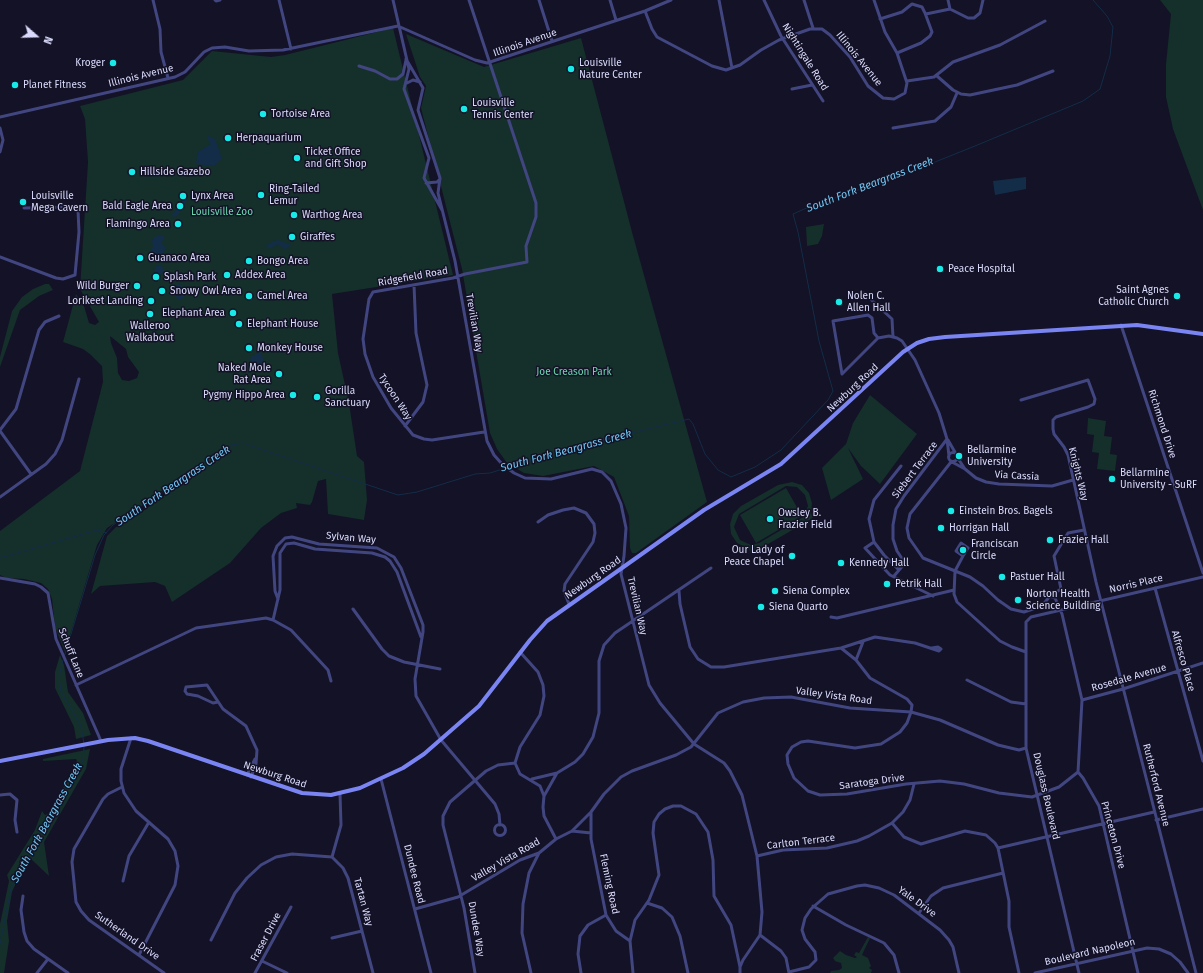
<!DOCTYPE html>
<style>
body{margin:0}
#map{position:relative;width:1203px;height:973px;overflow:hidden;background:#131226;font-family:"Fira Sans",sans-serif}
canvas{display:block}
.north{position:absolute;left:16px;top:16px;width:40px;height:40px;-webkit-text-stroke:3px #131226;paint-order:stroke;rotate:110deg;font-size:11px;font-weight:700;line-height:16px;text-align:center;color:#dadafc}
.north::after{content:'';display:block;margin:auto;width:14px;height:18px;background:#dadafc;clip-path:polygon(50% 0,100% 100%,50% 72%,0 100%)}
</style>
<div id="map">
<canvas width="1203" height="973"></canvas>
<div class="north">N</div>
</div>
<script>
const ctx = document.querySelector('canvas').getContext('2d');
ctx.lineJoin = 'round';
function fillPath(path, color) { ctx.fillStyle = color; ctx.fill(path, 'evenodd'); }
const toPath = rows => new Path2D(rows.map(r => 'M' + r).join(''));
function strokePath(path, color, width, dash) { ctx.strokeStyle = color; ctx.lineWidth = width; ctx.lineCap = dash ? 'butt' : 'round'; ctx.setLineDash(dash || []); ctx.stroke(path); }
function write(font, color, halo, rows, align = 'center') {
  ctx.font = font + ' "Fira Sans",sans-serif'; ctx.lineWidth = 3; ctx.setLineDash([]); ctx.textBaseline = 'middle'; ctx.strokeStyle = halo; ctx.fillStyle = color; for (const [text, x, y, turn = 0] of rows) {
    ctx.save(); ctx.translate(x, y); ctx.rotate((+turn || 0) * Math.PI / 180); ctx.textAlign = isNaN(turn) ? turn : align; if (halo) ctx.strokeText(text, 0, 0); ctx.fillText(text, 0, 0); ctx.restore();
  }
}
fillPath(toPath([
 [1160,0,1203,0,1203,210,1173,129,1166,97,1166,64,1171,14],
 [393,28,453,275,332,294,338,353,349,403,357,456,364,462,367,500,364,520,328,514,326,479,318,481,312,502,310,505,296,503,297,508,281,513,261,528,230,563,172,602,165,586,155,582,100,586,91,594,107,536,116,527,139,514,191,476,188,472,134,511,107,528,97,545,65,652,55,627,52,599,48,589,41,583,24,579,6,578,0,575,0,531,80,471,103,382,102,366,91,355,83,349,63,342,76,294,84,306,89,323,95,325,99,322,80,289,88,162,85,119,80,106,183,80,212,51,271,57,285,55],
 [110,336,126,349,128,357,139,372,137,378,129,381,122,380,118,373,117,358,111,343],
 [406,34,484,67,581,38,632,232,707,502,636,553,632,553,630,548,629,516,614,477,594,466,543,476,524,473,507,463,497,449,490,433,462,269,421,108,426,86,420,77],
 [824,224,822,236,818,244,807,246,806,227],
 [45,284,49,284,53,290,39,296,20,310,0,367,0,357,12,311,22,297,33,289],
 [870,395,917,434,880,484,861,466,848,448,863,479,831,500,822,468,846,444,853,423],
 [1088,418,1106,421,1104,436,1112,437,1110,454,1117,455,1115,471,1097,469,1099,453,1092,452,1094,435,1087,434],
 [792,482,802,485,809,493,812,503,811,513,813,518,751,554,749,549,737,543,731,534,730,524,733,514,741,506,778,485],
 [786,486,797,487,805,495,808,506,803,517,759,543,751,545,740,540,734,527,739,514],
 [786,488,802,516,756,543,740,515],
 [60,655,64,665,68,692,83,713,91,735,76,739,74,727,55,688,55,672],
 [90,749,86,769,44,842,49,876,31,859,17,881,12,892,7,921,9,941,4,973,0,973,0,924,9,881,7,875,35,830,42,811,45,815,50,813,77,761,76,759,43,761,43,759],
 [868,937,870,938,862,955,868,958,871,966,869,968,872,970,871,973,830,973,831,971,839,970,842,968,841,963,835,961,833,958,840,951,846,955,855,958,857,957,854,955,856,952,859,953]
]), '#152f2b');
fillPath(toPath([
 [208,136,215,139,222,159,214,166,196,164,198,152,211,144,207,138],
 [1026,177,1026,189,995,195,993,181],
 [183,199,187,200,183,208,177,216,173,217,172,214,174,213],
 [162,235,165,237,161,243,166,248,161,256,156,256,151,260,149,253,153,247,152,240,154,237],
 [278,240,291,245,285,249,278,244,271,248,266,248,268,244],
 '154.5 270a4.5 4.5 0 1 1 9 0a4.5 4.5 0 1 1-9 0Z',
 [179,284,182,286,184,289,182,293,184,298,181,299,178,299,175,295,176,286],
 [260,352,263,358,265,369,255,366,250,362,251,357]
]), '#132d48');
strokePath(toPath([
 [509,467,582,445,689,419,693,424,705,454,718,470,731,477,755,467,781,450,828,400,833,391,819,341,798,232,793,214,809,207,910,172,975,146,1083,101,1100,89,1110,56,1113,27,1107,16,1093,0],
 [0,558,97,530,107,533],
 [64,657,95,555,104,535,113,525,232,445,243,443,398,495,417,492,475,474,490,473,506,468],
 [63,660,59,677,61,692,81,726,84,744],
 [0,944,11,888,83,761,84,747]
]), '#132d48', 1);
strokePath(toPath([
 [153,0,160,29,161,52,168,78],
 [215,0,216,1,220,0],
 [279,0,291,49],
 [393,0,409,69,404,89,429,158,424,178,442,210],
 [469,0,536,203,536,217,526,246,527,262,465,274,453,278,373,292,369,299,363,339,365,354,373,377,391,408,413,435,424,439,432,440,484,432],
 [539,0,552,41],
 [610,0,616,20],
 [719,0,732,68],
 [764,0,781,36,823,101],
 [804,0,813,28],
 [948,0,950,9],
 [645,11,652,29,657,37,712,66,726,70,740,65,761,50,779,40,810,29,822,29,830,35,850,57,868,86,883,98,894,99,905,93,907,83,897,53,885,32,874,0],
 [926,14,950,9,968,18,974,18,980,13,983,0],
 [880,19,902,12,912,4,922,7,925,13,932,32,930,36,921,43,897,53],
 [406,59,423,88,418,110,440,178,438,193,455,261,487,441,494,455,502,464,514,473,525,478,551,479,592,469,602,472,611,481,621,504,626,528,624,556,621,574,649,685,660,703,694,744,724,763,730,771,742,795,757,856,762,912,760,935,743,960,740,967,740,973],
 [359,66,375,71,390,79,397,79,403,74,406,60],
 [937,76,953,90,961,94,970,95,1017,85,1053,71],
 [907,81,934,77,953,62,1000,45,1045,21],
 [407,83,413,80,420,82],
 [792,89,812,85],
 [0,117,175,77,185,72,204,52,212,48,225,47,249,51,283,50,398,26,475,60,487,63,645,11,671,0],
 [0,128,3,140,0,152],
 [893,128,935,121,951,107,957,93],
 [426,183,437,182,440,179],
 [0,257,56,278,63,279,75,275,79,232,78,210,71,207,24,208],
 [864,293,892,319,893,337],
 [1121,325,1203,573],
 [878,338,842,374,833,321,868,315,872,318,874,333,878,338,889,336,897,338,902,341,915,360,939,413,947,439,949,456],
 [1021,400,1088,380,1095,399,1094,404,1088,407,1056,417,1053,420,1053,429,1054,434,1064,447,1068,455,1096,582,1196,973],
 [405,426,423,402,427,385,416,333,414,285],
 [0,430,16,409,39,330,45,322,59,316],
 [0,431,31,474],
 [948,440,956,454],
 '948.5 457a4.5 4.5 0 1 1 9 0a4.5 4.5 0 1 1-9 0Z',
 [957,457,965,469],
 [951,462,910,514,907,528,909,538,923,558,970,577,983,586,998,600,1011,609,1024,612,1042,606,1050,596,1055,598,1062,614,1082,700,1078,772,1083,778,1099,806,1138,973],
 [952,462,965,469,976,478,986,482,999,484,1052,486,1073,480],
 [0,497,46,464,55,454,62,440,79,379],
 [538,522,548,515,563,510,574,508,586,513,594,524,595,533,593,542,565,584,564,591,569,604],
 [874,542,865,548,890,575,933,596],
 [963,556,968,548,961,543,956,551,963,556,955,571,954,594,957,602,1000,641,1012,647,1026,652],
 [899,570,884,555,874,542,869,519,874,500,901,466],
 [894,576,905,563,897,551,893,539,893,525,896,509,904,496,947,439],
 [0,578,35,584,41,587,48,593,56,639,101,741],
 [1155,588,1203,761],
 [679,591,680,604,690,647,698,659,711,667,724,667,841,648,875,637,915,643,939,651,941,649,938,647,932,648],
 [1050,596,1061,589,1054,556,1068,533,1084,530],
 [278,599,275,591,273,556,277,546,285,538,292,537,319,544,377,548,394,557,401,568,423,625,423,632,415,679,416,696,441,740,495,804,499,814,500,825],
 [353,609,382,649,389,656,404,662,440,669],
 [831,617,837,618,954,590],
 [273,620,280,590,280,553,286,544,294,543,315,549,372,553,385,557,390,561,397,572,421,637],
 [841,648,856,660,870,678,907,699,912,705,911,712,907,723,900,732,881,744,855,748,808,741,801,742,792,747,787,755,788,764,794,778,808,791,820,795,847,794,906,784,940,781,964,784,999,793,1032,797,1059,787,1078,772],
 [520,652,538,672,543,685,544,696,540,715,520,747,515,763,520,774,540,786,544,796],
 [856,660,863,642],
 [967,680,1011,702,1026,704],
 [76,685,196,628,266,618,273,620,291,630,328,670,331,681],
 [1082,700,1123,689,1203,663],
 [218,702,213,703,198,696,187,694,185,691,186,687,207,685,223,709,246,726,257,750,256,764,251,777],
 [131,738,121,769,121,781,124,793,136,811,168,839,175,851,178,866,175,885,139,955],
 [247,775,255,759],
 [381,779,431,973],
 [532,779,557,773],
 [122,787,108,794,103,799,74,849,72,862,76,902,81,911,89,920,164,973],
 [0,795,10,794,17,800,15,820,17,832],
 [591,812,591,839,606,915,616,931,630,941,633,973],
 [1156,820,1203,809],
 [892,823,904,837,921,844,965,831,986,835,995,843,998,848,1009,901,1009,927,1019,973],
 '494.5 830a5.5 5.5 0 1 1 11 0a5.5 5.5 0 1 1-11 0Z',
 [572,831,591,833],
 [556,839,544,816,543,807,544,796,557,773,575,762,583,754,593,737,599,713,599,661,604,645,615,633,711,568],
 [998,848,1154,812],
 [757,856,783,850,827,848,857,841,869,836,892,823,903,812,910,800,914,784],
 [332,857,341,825,340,794],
 [123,881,129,856,149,822],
 [23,896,21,910,24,932,27,941,34,949,68,973],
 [647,903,662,908,672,917,680,936,688,973],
 [813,906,846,925,884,943,894,955,899,973],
 [415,909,458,897,520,860,539,853,556,839,572,831,591,812,604,794,621,777,632,771,676,755,691,747,718,713,743,702,764,698,791,697,850,708,911,712,940,720,998,745,1019,750,1026,748],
 [919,913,931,896,943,888,1003,873],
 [760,935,781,951,786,958,789,973],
 [332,938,362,931],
 [211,940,235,893,247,878,261,865,276,857,292,854,332,857,343,868,348,878,373,973],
 [630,941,635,920,649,900,659,875,653,833,654,822,659,814,665,809,673,806,681,806,696,814,708,832,713,860,714,896,731,925,740,967],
 [262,961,287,973],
 [789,972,809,967,816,960,815,952,805,939,802,930,805,918,811,909,828,894,857,886,865,885,879,888,894,895,940,930,949,940,953,947,959,973],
 [37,973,48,959],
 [255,973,291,907],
 [475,973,464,908,443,825,443,816,450,802,486,771,498,765,515,763],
 [531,973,522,933,523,904,529,873,539,853],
 [581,973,578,954,580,936,588,925,606,915],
 [1035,973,1147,948,1159,949,1171,954,1180,962,1188,973],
 [1079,973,1026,748,1026,622,1031,617,1203,577]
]), '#414681', 3);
strokePath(toPath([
 [0,761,108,740,135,738,148,741,302,793,331,795,360,788,403,768,424,754,479,706,530,640,547,621,704,510,781,464,903,352,917,343,929,339,945,337,1137,325,1203,334]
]), '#7a85f3', 4);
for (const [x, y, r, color] of [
 [113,63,4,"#17eae7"],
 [571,69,4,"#17eae7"],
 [15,85,4,"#17eae7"],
 [464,109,4,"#17eae7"],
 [263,114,4,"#17eae7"],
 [228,138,4,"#17eae7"],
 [297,158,4,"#17eae7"],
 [132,172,4,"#17eae7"],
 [261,195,4,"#17eae7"],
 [183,196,4,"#17eae7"],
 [23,202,4,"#17eae7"],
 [180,206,4,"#17eae7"],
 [294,215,4,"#17eae7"],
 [178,224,4,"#17eae7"],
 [292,237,4,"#17eae7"],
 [140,258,4,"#17eae7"],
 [249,261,4,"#17eae7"],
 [940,269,4,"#17eae7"],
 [227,275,4,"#17eae7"],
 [156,277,4,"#17eae7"],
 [137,286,4,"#17eae7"],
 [162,291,4,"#17eae7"],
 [249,296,4,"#17eae7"],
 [1177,296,4,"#17eae7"],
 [151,301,4,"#17eae7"],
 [839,302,4,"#17eae7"],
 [233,313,4,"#17eae7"],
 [150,314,4,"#17eae7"],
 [239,324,4,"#17eae7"],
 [249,348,4,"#17eae7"],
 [279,374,4,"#17eae7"],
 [293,395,4,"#17eae7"],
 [317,397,4,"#17eae7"],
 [959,456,4,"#17eae7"],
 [1112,479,4,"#17eae7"],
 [951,511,4,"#17eae7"],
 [770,519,4,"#17eae7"],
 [941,528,4,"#17eae7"],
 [1050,540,4,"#17eae7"],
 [963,550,4,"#17eae7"],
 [792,556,4,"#17eae7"],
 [841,563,4,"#17eae7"],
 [1002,577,4,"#17eae7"],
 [887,584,4,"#17eae7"],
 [775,591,4,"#17eae7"],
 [1018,600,4,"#17eae7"],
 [761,607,4,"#17eae7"]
]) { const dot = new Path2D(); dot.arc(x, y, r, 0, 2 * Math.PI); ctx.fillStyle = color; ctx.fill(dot); strokePath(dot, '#131226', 1.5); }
write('10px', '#dadafc', '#131226', [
 ["Illinois Avenue",525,43,-19],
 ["Nightingale Road",805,57,58],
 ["Illinois Avenue",859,59,51],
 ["Illinois Avenue",141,76,-14],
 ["Ridgefield Road",413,277,-10],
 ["Trevilian Way",474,323,80],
 ["Newburg Road",853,388,-43],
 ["Tycoon Way",395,397,57],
 ["Richmond Drive",1162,424,72],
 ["Siebert Terrace",915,470,-53],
 ["Knights Way",1078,474,76],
 ["Via Cassia",1017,476,3],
 ["Sylvan Way",351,538,5],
 ["Newburg Road",593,578,-35],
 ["Norris Place",1136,584,-13],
 ["Trevilian Way",637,606,77],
 ["Schuff Lane",71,653,68],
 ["Alfresco Place",1183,661,74],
 ["Rosedale Avenue",1129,678,-16],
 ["Valley Vista Road",834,696,8],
 ["Newburg Road",275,775,18],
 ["Saratoga Drive",872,782,-8],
 ["Rutherford Avenue",1156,785,76],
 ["Douglass Boulevard",1046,796,77],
 ["Princeton Drive",1113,835,75],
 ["Carlton Terrace",801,842,-7],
 ["Valley Vista Road",506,860,-30],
 ["Dundee Road",414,874,76],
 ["Fleming Road",609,884,78],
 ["Tartan Way",363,902,75],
 ["Yale Drive",917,902,36],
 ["Dundee Way",476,929,80],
 ["Sutherland Drive",127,936,35],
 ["Fraser Drive",266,937,-62],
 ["Boulevard Napoleon",1090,952,-13]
]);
write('10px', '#dadafc', '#131226', [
 ["Kroger",105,63,"right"],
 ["Louisville",579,63],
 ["Nature Center",579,75],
 ["Planet Fitness",23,85],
 ["Louisville",472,103],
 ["Tennis Center",472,115],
 ["Tortoise Area",271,114],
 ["Herpaquarium",236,138],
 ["Ticket Office",305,152],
 ["and Gift Shop",305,164],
 ["Hillside Gazebo",140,172],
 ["Ring-Tailed",269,189],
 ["Lemur",269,201],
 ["Louisville",31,196],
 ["Mega Cavern",31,208],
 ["Lynx Area",191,196],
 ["Bald Eagle Area",172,206,"right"],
 ["Warthog Area",302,215],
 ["Flamingo Area",170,224,"right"],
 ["Giraffes",300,237],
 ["Guanaco Area",148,258],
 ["Bongo Area",257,261],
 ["Peace Hospital",948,269],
 ["Addex Area",235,275],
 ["Splash Park",164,277],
 ["Wild Burger",129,286,"right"],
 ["Saint Agnes",1169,290,"right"],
 ["Catholic Church",1169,302,"right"],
 ["Snowy Owl Area",170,291],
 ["Camel Area",257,296],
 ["Nolen C.",847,296],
 ["Allen Hall",847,308],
 ["Lorikeet Landing",143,301,"right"],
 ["Elephant Area",225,313,"right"],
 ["Elephant House",247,324],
 ["Walleroo",150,326,"center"],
 ["Walkabout",150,338,"center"],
 ["Monkey House",257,348],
 ["Naked Mole",271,368,"right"],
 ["Rat Area",271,380,"right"],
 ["Gorilla",325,391],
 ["Sanctuary",325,403],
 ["Pygmy Hippo Area",285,395,"right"],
 ["Bellarmine",967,450],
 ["University",967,462],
 ["Bellarmine",1120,473],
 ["University - SuRF",1120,485],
 ["Einstein Bros. Bagels",959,511],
 ["Owsley B.",778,513],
 ["Frazier Field",778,525],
 ["Horrigan Hall",949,528],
 ["Frazier Hall",1058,540],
 ["Franciscan",971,544],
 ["Circle",971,556],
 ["Our Lady of",784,550,"right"],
 ["Peace Chapel",784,562,"right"],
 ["Kennedy Hall",849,563],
 ["Pastuer Hall",1010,577],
 ["Petrik Hall",895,584],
 ["Siena Complex",783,591],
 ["Norton Health",1026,594],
 ["Science Building",1026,606],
 ["Siena Quarto",769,607]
], 'left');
write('10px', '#6cd6af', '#131226', [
 ["Louisville Zoo",222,212],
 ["Joe Creason Park",574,372]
]);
write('italic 11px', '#71c6f2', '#131226', [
 ["South Fork Beargrass Creek",870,185,-21],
 ["South Fork Beargrass Creek",566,451,-15],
 ["South Fork Beargrass Creek",173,486,-34],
 ["South Fork Beargrass Creek",47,823,-61]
]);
</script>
